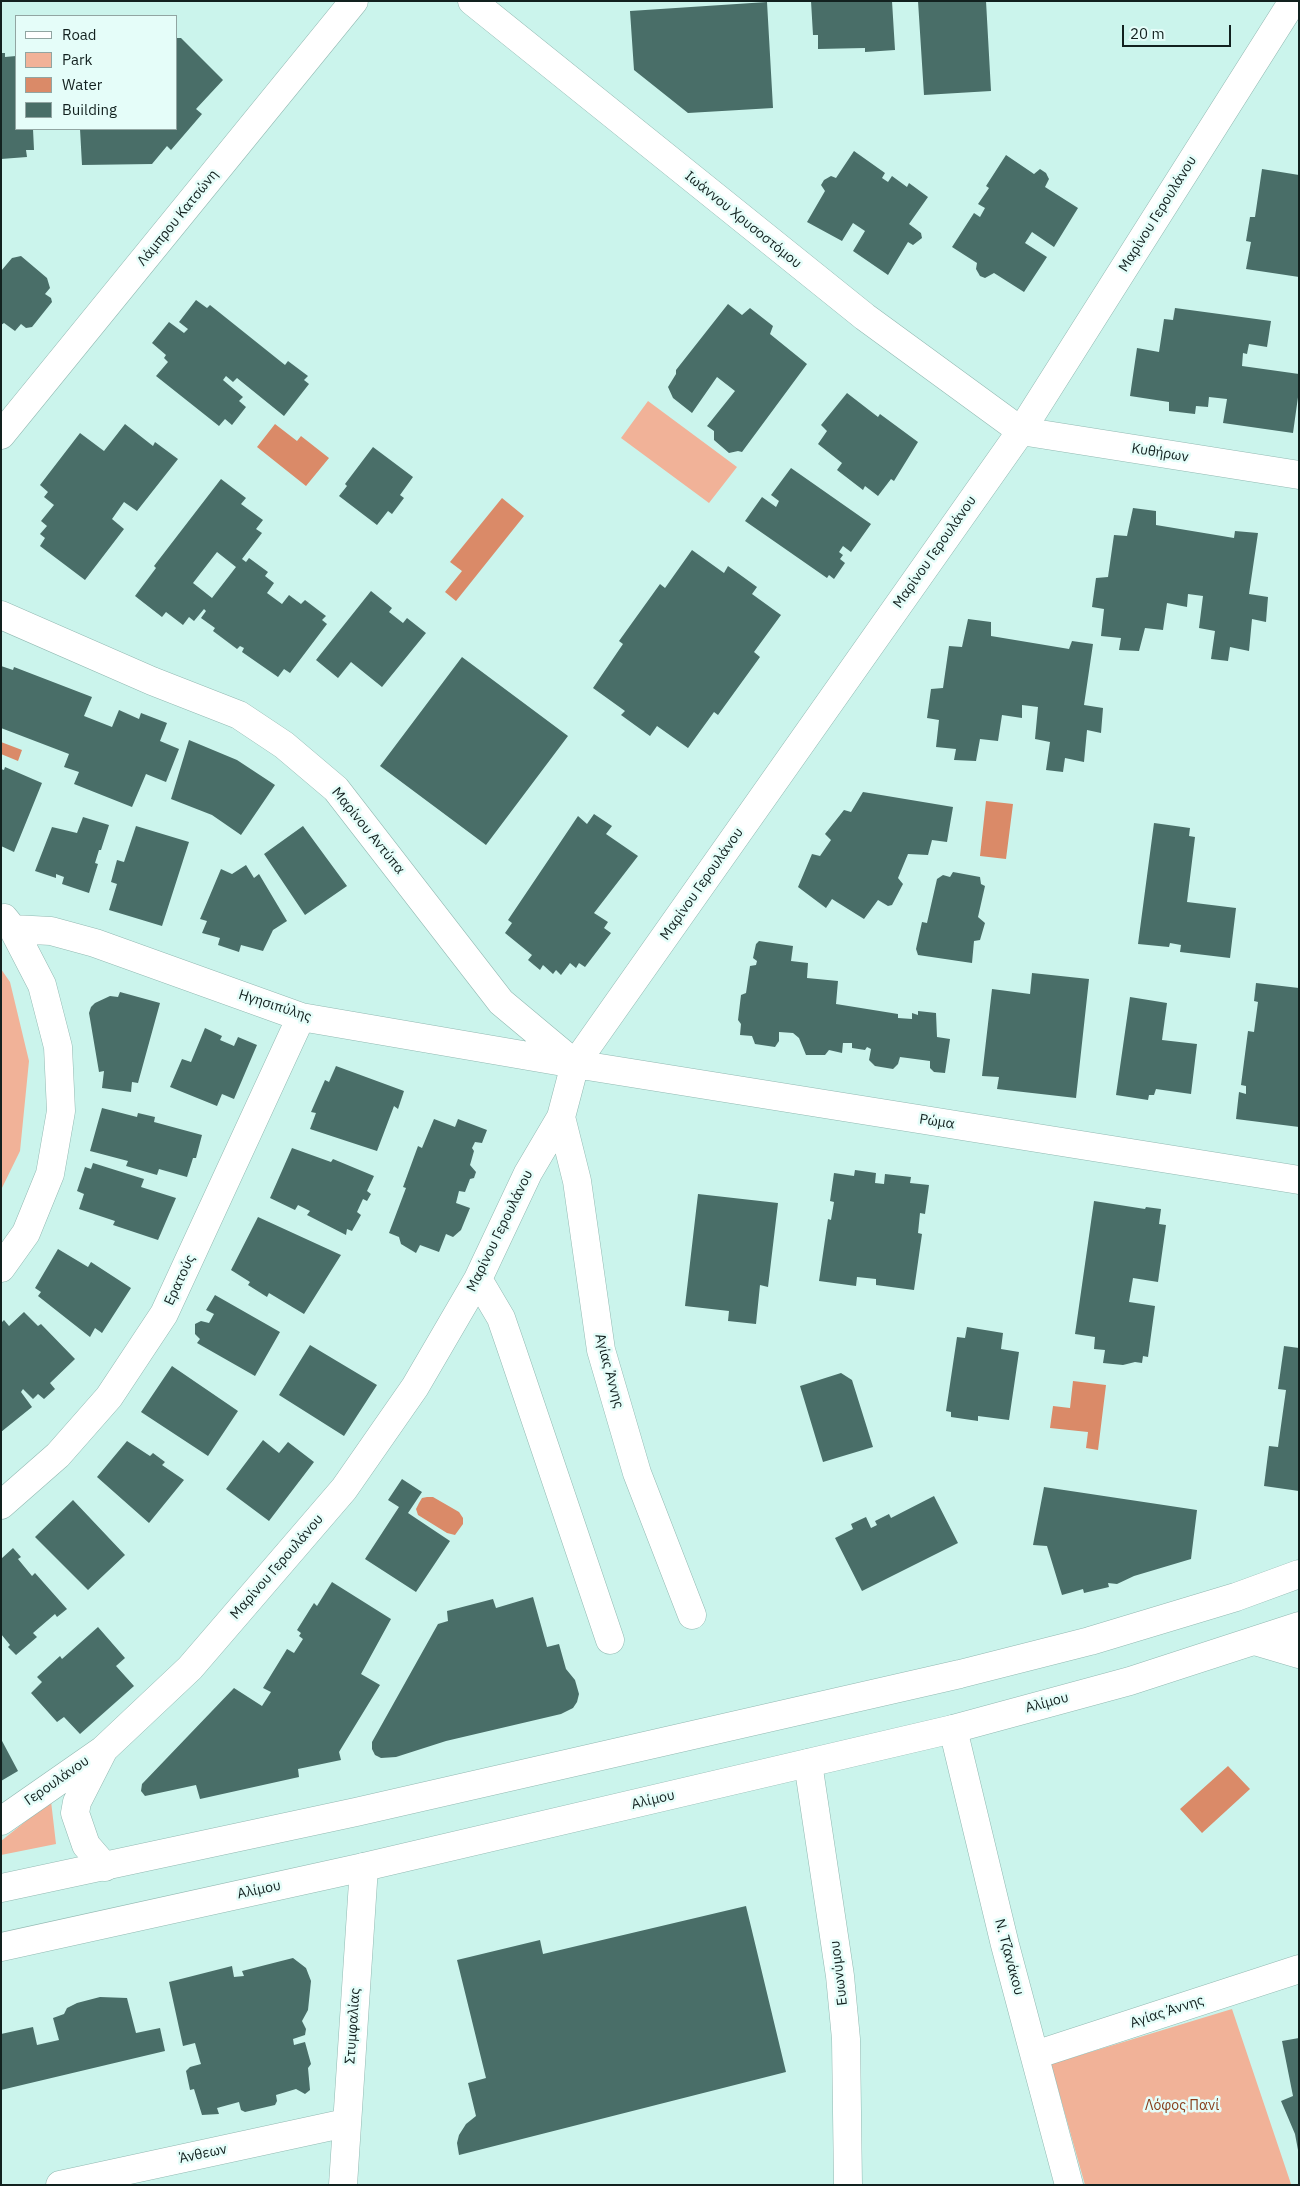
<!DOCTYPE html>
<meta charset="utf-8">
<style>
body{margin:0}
#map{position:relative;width:1300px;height:2186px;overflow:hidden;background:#cbf4ec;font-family:"IBM Plex Sans",sans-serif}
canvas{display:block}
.frame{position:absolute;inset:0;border:2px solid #12211f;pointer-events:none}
.legend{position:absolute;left:15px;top:15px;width:162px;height:115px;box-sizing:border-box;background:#e5fdf9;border:1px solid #91a5a2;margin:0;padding:6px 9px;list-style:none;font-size:15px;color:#12211f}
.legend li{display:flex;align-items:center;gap:10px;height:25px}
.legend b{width:25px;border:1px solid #91a5a2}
.scale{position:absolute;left:1122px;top:25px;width:109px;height:22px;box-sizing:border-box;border:2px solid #12211f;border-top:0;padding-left:6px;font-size:15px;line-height:18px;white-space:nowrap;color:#12211f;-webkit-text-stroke:4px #e5fdf9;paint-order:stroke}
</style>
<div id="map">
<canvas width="1300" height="2186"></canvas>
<div class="frame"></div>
<ul class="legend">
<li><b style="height:6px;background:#fff"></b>Road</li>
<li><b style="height:14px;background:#f1b298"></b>Park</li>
<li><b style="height:14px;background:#da8a68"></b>Water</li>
<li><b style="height:14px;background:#496e68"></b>Building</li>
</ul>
<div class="scale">20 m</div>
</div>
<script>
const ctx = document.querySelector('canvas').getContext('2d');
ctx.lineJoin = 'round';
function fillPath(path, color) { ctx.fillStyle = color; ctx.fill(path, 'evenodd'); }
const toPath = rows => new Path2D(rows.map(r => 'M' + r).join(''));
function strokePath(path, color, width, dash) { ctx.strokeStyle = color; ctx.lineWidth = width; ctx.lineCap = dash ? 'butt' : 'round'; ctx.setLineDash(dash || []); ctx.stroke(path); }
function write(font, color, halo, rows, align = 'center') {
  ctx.font = font + ' "IBM Plex Sans",sans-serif'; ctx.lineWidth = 5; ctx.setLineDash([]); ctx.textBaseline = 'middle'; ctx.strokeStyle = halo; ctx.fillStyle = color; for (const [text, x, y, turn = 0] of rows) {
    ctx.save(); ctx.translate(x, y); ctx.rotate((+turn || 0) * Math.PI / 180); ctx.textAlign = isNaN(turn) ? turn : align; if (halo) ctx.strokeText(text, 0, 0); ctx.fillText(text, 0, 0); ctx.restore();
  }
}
fillPath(toPath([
 [648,401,737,467,709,503,621,438],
 [1,969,10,982,29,1061,20,1151,1,1190],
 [51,1801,56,1844,1,1855,1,1841],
 [1232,2009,1291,2184,1293,2185,1085,2185,1051,2064]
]), '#f1b298');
fillPath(toPath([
 [275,424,297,441,301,436,329,458,306,486,257,447],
 [502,498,524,516,456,601,445,592,462,571,450,562],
 [1,742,22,750,18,761,1,754],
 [986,801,1013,804,1006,859,980,856],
 [1073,1381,1106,1385,1098,1450,1086,1448,1088,1432,1050,1428,1053,1406,1070,1408],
 [427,1497,433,1497,459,1512,463,1518,463,1524,455,1535,447,1533,418,1515,416,1509,419,1503,422,1498],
 [1228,1766,1250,1789,1202,1833,1180,1809]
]), '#da8a68');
fillPath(toPath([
 [811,1,892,1,895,50,865,52,865,48,818,49,818,35,813,35],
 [918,1,986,1,991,91,924,95],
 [767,2,773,108,688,113,634,70,630,11],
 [176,38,181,38,223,80,196,109,202,114,171,150,167,146,152,164,82,165,80,129,176,129],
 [1,53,5,53,5,57,16,56,16,129,33,129,34,150,26,150,27,157,1,159],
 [854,151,885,173,882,178,888,182,892,176,907,187,909,183,928,197,909,224,921,233,922,238,913,245,908,242,888,275,853,251,865,231,853,223,842,241,807,222,825,191,821,185,824,180,831,176,836,178],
 [1006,155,1034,174,1040,169,1046,173,1049,179,1045,187,1078,208,1054,247,1032,232,1025,243,1047,257,1024,292,994,273,985,278,980,276,976,269,977,263,952,247,974,213,980,217,985,208,978,204,989,188,986,186],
 [1262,169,1299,175,1299,277,1246,269,1251,242,1246,241,1250,217,1255,217],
 [21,256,47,278,50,288,45,294,51,298,52,302,32,327,26,328,21,324,15,331,4,323,1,325,1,271,12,258],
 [196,300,207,308,210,305,285,365,288,361,308,376,304,380,309,384,284,416,237,378,233,382,226,376,223,380,243,397,239,401,246,407,232,425,225,419,219,426,156,376,168,362,164,358,166,355,152,343,169,322,184,333,188,329,179,322],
 [728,304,742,315,750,308,773,326,770,334,807,364,742,452,738,451,729,453,714,440,714,431,707,426,735,391,717,377,692,413,673,398,668,387,676,374,676,370],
 [1175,308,1271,321,1267,347,1249,344,1247,354,1243,353,1242,366,1299,374,1299,390,1293,433,1223,423,1227,399,1209,397,1208,407,1196,406,1195,414,1169,411,1169,402,1130,396,1137,348,1159,352,1164,319,1173,320],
 [847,393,878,417,880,414,918,442,894,481,891,479,878,496,865,486,863,490,837,470,842,463,818,444,827,431,821,425],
 [125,424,153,446,155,442,178,459,137,511,124,502,112,519,124,529,85,580,40,546,45,538,40,534,47,526,41,521,54,505,44,497,48,492,40,485,80,433,104,451],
 [373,447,413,477,400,495,404,498,392,514,388,511,377,525,339,496,347,486,345,484],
 [791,468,871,524,851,552,843,546,839,552,843,555,840,559,845,563,834,579,829,575,827,578,745,521,762,497,776,507,779,501,771,495],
 [221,479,246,498,241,504,263,520,256,529,262,533,242,559,246,562,249,558,268,572,265,576,274,583,267,593,282,604,289,595,301,604,305,600,326,616,322,620,327,624,290,673,284,669,278,677,242,652,244,648,240,646,237,649,213,631,215,628,201,618,206,611,204,609,194,621,189,617,183,625,166,612,162,617,135,596,156,568,154,566],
 [217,552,236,567,212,598,193,583],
 [1133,508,1156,511,1156,525,1234,538,1235,531,1258,533,1249,594,1268,597,1266,622,1252,619,1249,651,1230,647,1228,661,1211,659,1215,631,1199,628,1203,596,1188,594,1187,607,1167,603,1163,630,1145,628,1139,651,1119,650,1121,638,1101,636,1104,609,1092,607,1096,578,1108,577,1114,535,1127,536],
 [692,550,724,573,728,566,757,587,752,594,781,615,754,652,760,657,718,715,714,712,688,748,657,726,650,736,621,715,625,711,593,688,623,644,619,641,660,584,665,588],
 [371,591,392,608,389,612,403,623,407,618,426,633,382,687,351,662,338,678,316,660],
 [968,619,991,622,991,636,1069,649,1072,641,1093,644,1084,705,1103,708,1101,733,1087,730,1084,762,1065,758,1063,772,1046,770,1050,742,1035,739,1038,707,1022,705,1022,718,1002,715,998,741,980,739,976,761,954,760,956,749,936,747,939,720,927,718,931,689,943,688,949,646,962,647],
 [462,657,568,736,486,845,380,766],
 [1,666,13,670,14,667,92,697,84,716,112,727,119,710,139,719,141,713,167,723,160,741,179,749,166,782,146,774,132,807,74,784,79,772,64,767,69,754,1,728],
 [189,740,237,760,275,785,241,835,212,815,171,799],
 [5,767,42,783,14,852,1,846,1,769,4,770],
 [863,792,953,807,947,842,932,840,928,855,908,854,898,878,903,884,892,905,888,906,878,900,864,919,832,899,826,908,798,887,812,854,820,856,831,840,825,834,844,810,851,812],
 [594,814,612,826,606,834,638,856,594,913,608,922,604,928,611,933,585,967,579,963,576,968,570,963,561,975,556,970,553,974,543,965,540,970,528,960,532,955,505,933,512,923,508,920,578,816,587,824],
 [83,817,109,825,101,850,99,850,95,863,98,864,89,893,62,884,64,877,56,874,56,878,35,871,52,827,77,833],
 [1154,823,1190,828,1189,836,1195,837,1187,902,1236,908,1230,958,1180,952,1181,945,1170,943,1169,947,1138,944],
 [136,826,189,842,162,926,109,910,117,884,111,882,117,860,124,862],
 [303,826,347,886,305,915,264,854],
 [246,865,254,878,259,874,287,921,273,930,263,951,241,945,239,952,218,945,220,938,202,933,207,921,200,919,221,869,232,874],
 [953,872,980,877,981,884,985,886,978,917,985,923,980,940,974,941,972,963,918,955,916,949,922,922,927,923,937,879,943,875,950,877],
 [759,941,793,946,791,961,808,963,807,978,838,981,836,1004,898,1014,898,1018,912,1019,912,1013,918,1015,918,1011,936,1013,937,1037,950,1039,945,1073,934,1072,930,1068,930,1061,900,1057,898,1064,893,1069,875,1066,869,1060,871,1049,867,1047,865,1050,852,1048,852,1043,843,1043,842,1053,829,1050,825,1055,806,1055,799,1038,793,1033,779,1032,779,1041,775,1047,755,1044,752,1036,740,1035,741,1024,738,1020,741,995,746,993,750,966,756,965,757,961,753,958,756,944],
 [1032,973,1089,979,1076,1098,997,1089,999,1077,982,1076,992,989,1030,994],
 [1256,983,1299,988,1299,1127,1236,1119,1239,1092,1246,1094,1246,1086,1241,1085,1248,1031,1254,1032,1258,1002,1254,1001],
 [120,992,160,1003,138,1083,132,1082,131,1092,102,1088,104,1071,99,1072,89,1013,91,1007,95,1003,110,996,118,997],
 [1130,997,1167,1003,1162,1040,1197,1044,1191,1094,1156,1089,1154,1095,1149,1095,1148,1100,1116,1095],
 [205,1028,222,1036,220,1040,234,1046,238,1037,257,1045,234,1099,222,1094,217,1106,170,1087,182,1059,191,1062],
 [336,1066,404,1091,398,1109,394,1106,377,1151,310,1129,316,1113,311,1112,325,1080,329,1082],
 [102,1108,137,1117,138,1113,155,1117,154,1122,202,1135,196,1158,193,1158,187,1177,159,1169,157,1175,126,1166,128,1161,90,1151],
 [434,1119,455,1127,458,1119,487,1130,482,1143,475,1142,472,1148,474,1151,470,1165,476,1172,474,1178,470,1179,465,1192,459,1191,456,1203,470,1208,461,1230,453,1237,446,1234,439,1252,420,1245,416,1253,401,1244,399,1237,389,1233,406,1188,403,1187,418,1146,422,1148],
 [292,1148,331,1162,333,1159,374,1176,367,1191,371,1194,367,1201,363,1199,357,1212,361,1215,352,1231,347,1229,346,1235,307,1215,310,1211,298,1205,295,1210,270,1198],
 [93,1163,144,1179,141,1187,176,1198,158,1240,113,1225,115,1221,79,1209,84,1194,77,1191,85,1167,91,1169],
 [855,1170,876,1173,875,1183,884,1184,885,1174,911,1177,910,1183,929,1185,925,1214,920,1213,918,1233,922,1234,914,1290,876,1285,876,1279,857,1277,856,1286,819,1281,828,1219,831,1220,834,1202,830,1201,834,1173,854,1176],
 [698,1194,778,1203,768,1287,760,1285,756,1324,728,1321,729,1311,685,1306],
 [1094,1201,1145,1209,1146,1207,1161,1209,1159,1224,1166,1225,1158,1282,1133,1278,1129,1302,1155,1306,1148,1357,1143,1356,1142,1363,1135,1362,1123,1365,1103,1363,1105,1350,1094,1349,1095,1337,1075,1334],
 [258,1217,341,1255,304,1314,269,1293,267,1297,248,1285,250,1282,231,1270],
 [58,1249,88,1267,91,1262,131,1288,102,1333,95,1328,90,1337,38,1296,41,1292,35,1288],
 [215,1295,280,1332,255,1376,197,1343,200,1339,195,1334,195,1324,201,1321,209,1323,214,1314,206,1310],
 [24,1312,38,1326,41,1324,75,1359,50,1383,55,1389,44,1399,38,1394,33,1399,23,1389,21,1392,32,1407,1,1432,1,1323,4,1320,9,1326],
 [967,1327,1003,1333,1001,1349,1019,1352,1009,1420,978,1416,978,1421,951,1417,951,1412,946,1411,957,1337,965,1338],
 [310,1345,377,1385,344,1436,279,1395],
 [1284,1346,1299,1348,1299,1491,1264,1486,1269,1446,1278,1447,1286,1390,1278,1389],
 [172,1366,238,1411,208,1456,141,1412],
 [841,1373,852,1380,873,1447,823,1462,800,1386],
 [263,1440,279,1453,288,1442,314,1462,269,1521,226,1489],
 [127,1441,150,1456,153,1453,165,1462,162,1465,184,1480,149,1523,97,1477],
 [402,1479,422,1492,408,1513,450,1541,416,1592,365,1559,399,1507,388,1500],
 [1044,1487,1197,1510,1191,1559,1134,1576,1117,1584,1108,1583,1109,1587,1084,1593,1083,1589,1062,1595,1047,1546,1033,1545],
 [934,1496,958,1543,862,1591,835,1538,853,1529,851,1524,866,1517,871,1528,877,1525,875,1521,889,1514,891,1518],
 [73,1500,125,1555,88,1590,35,1537],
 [13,1548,21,1557,18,1559,32,1576,35,1573,67,1609,57,1617,55,1614,33,1633,37,1637,16,1655,8,1647,10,1645,1,1634,1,1559],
 [332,1582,391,1619,361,1674,380,1685,339,1752,341,1760,298,1769,299,1777,200,1799,196,1785,145,1796,141,1791,142,1784,234,1688,262,1706,271,1692,263,1688,287,1649,294,1653,303,1639,299,1636,301,1633,297,1630,314,1603,317,1606],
 [533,1597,547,1647,559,1644,566,1669,575,1680,579,1694,577,1702,573,1708,561,1714,446,1741,396,1757,381,1758,375,1755,372,1749,372,1742,438,1624,448,1621,447,1611,493,1599,496,1608],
 [98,1627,125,1658,116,1666,134,1686,80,1734,64,1717,57,1722,31,1693,42,1682,37,1677,60,1656,62,1659],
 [1,1739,18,1771,1,1781],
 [746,1906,786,2072,459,2155,457,2143,459,2135,466,2124,476,2116,468,2083,486,2078,457,1960,540,1940,543,1954],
 [293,1958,306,1968,311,1981,308,2010,302,2021,306,2029,305,2035,293,2039,294,2045,305,2042,311,2064,308,2068,310,2090,305,2094,296,2089,276,2095,277,2101,275,2105,245,2112,241,2110,239,2102,217,2108,219,2114,202,2115,194,2089,190,2090,186,2071,190,2067,201,2064,200,2061,195,2043,183,2046,169,1982,232,1966,234,1977,244,1976,242,1971],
 [100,1997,127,1998,136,2033,160,2028,165,2051,1,2090,1,2034,33,2027,37,2045,59,2040,53,2018,64,2014,67,2008,77,2003],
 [1299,2038,1299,2150,1298,2150,1295,2134,1281,2101,1293,2096,1282,2041]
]), '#496e68');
const minor = toPath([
 [472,1,865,317,1021,431,1299,475],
 [1,435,354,1],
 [1,615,152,681,239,715,284,745,336,789,501,1002,574,1063],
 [13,929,51,931,95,943,301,1017,575,1064,1299,1180],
 [561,1117,577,1181,601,1350,637,1473,692,1615],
 [1,1268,26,1233,50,1174,61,1111,58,1047,42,985,13,929,4,918],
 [478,1279,501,1318,512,1350,610,1640],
 [1,1505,58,1455,109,1397,164,1314,301,1017],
 [1255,1641,1299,1654],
 [953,1729,1005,1945,1069,2185],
 [103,1751,77,1802,75,1813,86,1845,105,1867],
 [808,1763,840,1976,846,2039,848,2185],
 [1,1821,103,1750,190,1668,344,1489,415,1387,478,1279,528,1173,561,1117,575,1064,1021,431,1293,1],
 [1035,2055,1299,1969],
 [60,2185,346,2123],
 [343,2185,364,1867]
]);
const major = toPath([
 [1,1888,356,1812,960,1674,1090,1641,1236,1597,1299,1574],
 [1,1947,364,1867,953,1729,1130,1681,1299,1626]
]);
strokePath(minor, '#92b9b2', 29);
strokePath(major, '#92b9b2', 29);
strokePath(minor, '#fff', 28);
strokePath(major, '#fff', 28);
write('14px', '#12211f', '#e5fdf9', [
 ["Μαρίνου Γερουλάνου",1158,214,-58],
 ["Λάμπρου Κατσώνη",178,218,-51],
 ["Ιωάννου Χρυσοστόμου",743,220,39],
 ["Κυθήρων",1160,453,9],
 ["Μαρίνου Γερουλάνου",935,552,-55],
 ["Μαρίνου Αντύπα",368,831,51],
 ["Μαρίνου Γερουλάνου",702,884,-55],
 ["Ηγησιπύλης",275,1006,18],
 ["Ρώμα",937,1122,9],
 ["Μαρίνου Γερουλάνου",500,1231,-64],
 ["Ερατούς",180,1280,-65],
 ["Αγίας Άννης",609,1371,75],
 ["Μαρίνου Γερουλάνου",277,1567,-49],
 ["Αλίμου",1047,1703,-15],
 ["Γερουλάνου",57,1781,-35],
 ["Αλίμου",653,1800,-13],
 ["Αλίμου",259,1890,-12],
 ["Ν. Τζανάκου",1009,1957,75],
 ["Ευωνύμου",839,1973,-97],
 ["Αγίας Άννης",1167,2012,-18],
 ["Στυμφαλίας",353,2026,-86],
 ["Άνθεων",203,2154,-12]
]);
write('14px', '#873d1a', '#e5fdf9', [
 ["Λόφος Πανί",1182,2106]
]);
</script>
